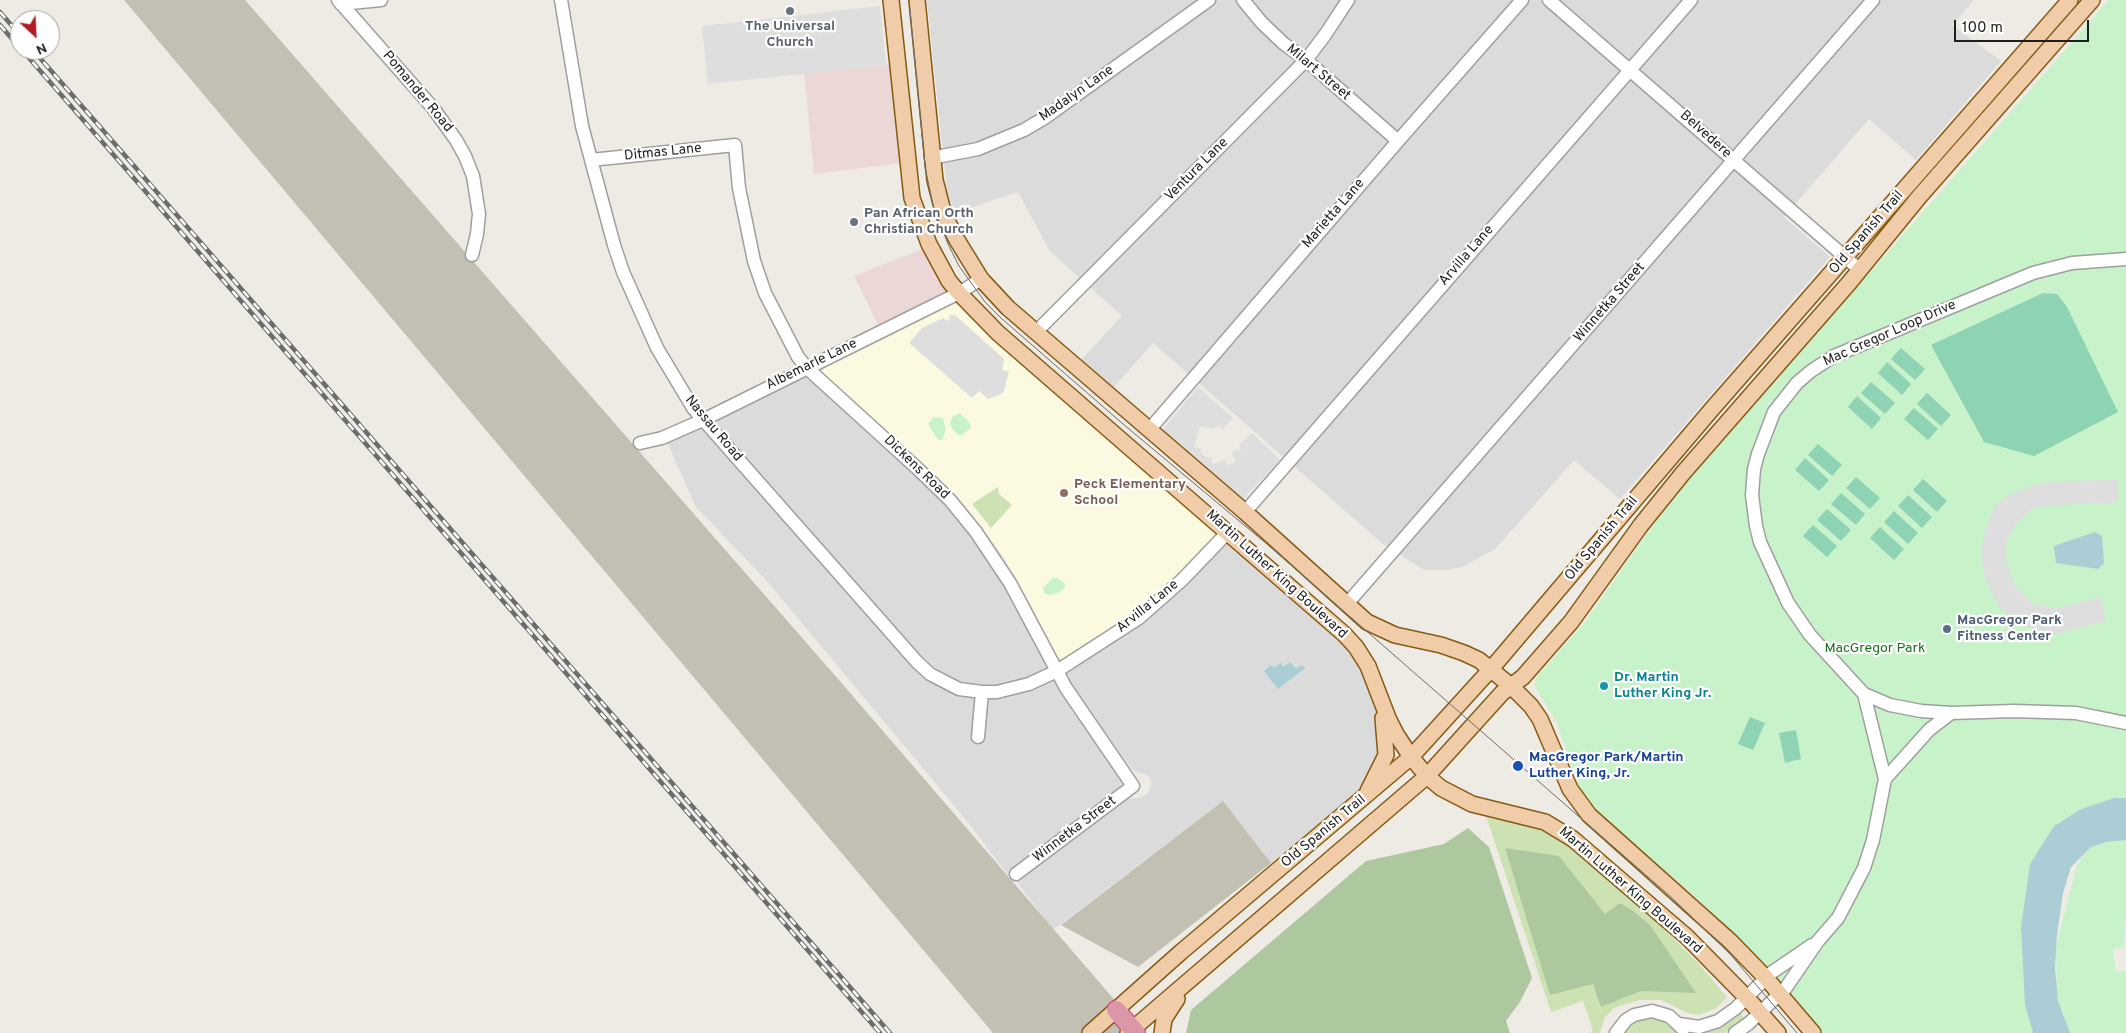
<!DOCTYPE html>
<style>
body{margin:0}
#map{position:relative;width:2126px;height:1033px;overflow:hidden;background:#eeebe5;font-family:Overpass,sans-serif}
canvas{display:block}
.north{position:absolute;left:10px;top:10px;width:50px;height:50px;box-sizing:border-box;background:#fff;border:1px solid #a5a5a5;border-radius:50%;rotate:155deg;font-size:14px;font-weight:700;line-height:20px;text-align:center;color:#1e1e1e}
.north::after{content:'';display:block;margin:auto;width:18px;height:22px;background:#b31921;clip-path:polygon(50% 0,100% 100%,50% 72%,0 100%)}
.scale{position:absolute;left:1954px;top:20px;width:135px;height:22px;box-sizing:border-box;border:2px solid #1e1e1e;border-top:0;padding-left:6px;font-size:15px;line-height:18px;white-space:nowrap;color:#1e1e1e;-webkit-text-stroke:4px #fff;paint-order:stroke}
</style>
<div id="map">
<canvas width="2126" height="1033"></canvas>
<div class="north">N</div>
<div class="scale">100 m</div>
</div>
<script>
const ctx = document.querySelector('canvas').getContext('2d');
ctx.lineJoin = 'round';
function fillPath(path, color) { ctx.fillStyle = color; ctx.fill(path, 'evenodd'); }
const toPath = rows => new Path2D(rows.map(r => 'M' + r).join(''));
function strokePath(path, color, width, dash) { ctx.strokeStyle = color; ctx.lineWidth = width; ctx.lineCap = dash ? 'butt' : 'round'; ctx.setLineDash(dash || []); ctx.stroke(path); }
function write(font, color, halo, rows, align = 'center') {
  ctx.font = font + ' Overpass,sans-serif'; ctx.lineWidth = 4.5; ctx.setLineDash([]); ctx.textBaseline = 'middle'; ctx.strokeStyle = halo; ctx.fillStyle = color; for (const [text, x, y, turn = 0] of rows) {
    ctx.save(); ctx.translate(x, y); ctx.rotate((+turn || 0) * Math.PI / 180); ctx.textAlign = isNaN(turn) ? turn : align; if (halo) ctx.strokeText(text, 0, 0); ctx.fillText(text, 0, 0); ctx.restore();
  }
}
fillPath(toPath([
 [927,0,1974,0,1952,25,2001,61,1916,160,1869,119,1784,217,1830,257,1620,499,1574,460,1496,548,1464,566,1449,570,1424,570,1383,544,1153,343,1113,388,1081,360,1122,316,1050,251,1018,192,955,213,947,190],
 [803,376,806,376,934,489,973,533,1002,576,1049,666,1044,671,1014,683,989,685,961,682,933,666,909,645,720,431,717,424,718,420,723,415],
 [702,426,825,564,954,691,1054,679,1123,780,1117,793,1008,875,971,826,766,580,696,507,667,442],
 [1228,543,1344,641,1355,655,1375,701,1379,717,1378,760,1363,788,1271,863,1223,801,1053,930,1017,882,1127,799,1140,798,1148,793,1151,786,1151,780,1147,775,1134,771,1125,760,1071,685,1067,678,1067,672,1133,629,1185,585]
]), '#dcdbdb');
fillPath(toPath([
 [892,64,902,163,814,174,804,73],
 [925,248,946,285,945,292,941,296,879,327,854,276]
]), '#ecd7d7');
fillPath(toPath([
 [956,303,961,305,1217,534,1215,539,1168,586,1127,620,1064,660,1057,657,1030,603,1003,556,966,507,917,457,825,377,823,371,826,365,951,304]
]), '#fbfae1');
fillPath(toPath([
 [124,0,245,0,845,687,1143,1033,993,1033],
 [1223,801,1271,863,1138,967,1061,925]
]), '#c1c0b2');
fillPath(toPath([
 [998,487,999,494,1012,505,991,528,972,504],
 [1486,816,1536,826,1560,836,1650,915,1698,963,1727,997,1715,1009,1698,1015,1688,1013,1661,1000,1639,1000,1614,1008,1605,1017,1600,1033,1590,1033,1593,1030,1583,1001,1551,1012],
 [1739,1012,1746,1019,1724,1033,1691,1033,1716,1028],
 [1641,1017,1664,1018,1680,1033,1620,1033,1623,1029]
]), '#cce2b2');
fillPath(toPath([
 [1468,828,1489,847,1532,978,1520,1002,1506,1021,1510,1033,1186,1033,1191,1010,1366,861,1444,844],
 [1505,848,1559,856,1605,914,1620,903,1632,910,1650,925,1696,993,1641,991,1601,1007,1593,984,1550,995]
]), '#adc89f');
fillPath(toPath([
 [2109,0,2126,0,2126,798,2114,798,2081,809,2054,826,2030,864,2025,1005,2033,1033,1823,1033,1793,995,1737,936,1689,891,1598,813,1580,790,1557,723,1534,685,1538,675,1582,626,1655,522,1694,473],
 [960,413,969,422,971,428,960,436,952,429,950,423,952,417],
 [934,417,943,418,946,430,942,440,938,440,928,424],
 [1053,578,1058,578,1065,584,1065,587,1058,593,1049,595,1044,593,1043,588],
 [2114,837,2126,837,2126,912,2124,947,2113,949,2116,972,2126,971,2126,1033,2069,1033,2063,1012,2057,1002,2056,947,2077,865,2090,847]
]), '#c8f2c9');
fillPath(toPath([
 [2043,293,2057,294,2067,307,2118,412,2034,456,1984,442,1931,345],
 [1901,348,1925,369,1915,380,1891,359],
 [1887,362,1911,384,1902,395,1878,373],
 [1871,382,1895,403,1885,414,1861,393],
 [1927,393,1951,415,1941,426,1917,404],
 [1857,396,1881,418,1872,429,1848,407],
 [1914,408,1938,429,1928,440,1904,419],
 [1818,444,1842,465,1832,476,1808,455],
 [1805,458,1829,480,1819,491,1795,470],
 [1856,477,1880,498,1870,509,1846,488],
 [1923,479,1947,501,1937,512,1913,490],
 [1841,493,1865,514,1856,525,1831,504],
 [1908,495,1932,517,1922,528,1898,506],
 [1827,509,1851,530,1841,541,1817,520],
 [1894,511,1918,533,1908,544,1884,522],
 [1813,525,1837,546,1827,557,1803,536],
 [1880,527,1904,549,1894,560,1870,538],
 [1750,717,1765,723,1753,750,1738,744],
 [1796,730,1801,759,1785,763,1779,733]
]), '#8dd3b4');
fillPath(toPath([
 [880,6,886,65,708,84,702,26],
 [950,315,955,315,1004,359,1002,370,1009,372,1003,393,988,399,979,391,972,398,909,343,922,328,943,318,948,321],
 [1198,387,1233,418,1223,429,1219,426,1213,429,1200,426,1194,447,1201,449,1201,453,1207,458,1211,457,1213,464,1225,460,1227,465,1236,462,1232,452,1241,449,1239,445,1252,433,1280,460,1243,499,1162,430],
 [2118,479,2118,502,2047,506,2031,509,2015,524,2007,540,2005,551,2006,560,2015,586,2030,601,2038,605,2057,608,2101,597,2106,621,2056,634,2022,626,2014,620,1999,607,1994,597,1986,580,1982,561,1981,552,1984,533,1995,506,2010,494,2040,483]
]), '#dedede');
fillPath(toPath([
 [2095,532,2102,536,2104,563,2098,569,2056,563,2054,546],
 [1290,662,1296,669,1302,665,1305,668,1278,689,1264,671,1271,665,1274,668,1281,663,1283,667],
 [2114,798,2126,798,2126,840,2106,842,2091,847,2071,867,2063,893,2057,935,2055,968,2058,1001,2070,1033,2033,1033,2025,1005,2021,927,2030,864,2054,826,2081,809]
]), '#abced6');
const minor = toPath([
 [338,0,433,108,456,140,465,156,473,176,479,214,477,234,472,255],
 [561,0,582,126,614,245,623,272,657,348,693,408,917,662,930,674,959,689,982,692,997,692,1029,684,1057,671,1139,618,1182,580,1228,532],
 [1243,0,1262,23,1283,43,1306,60,1398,141],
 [1549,0,1860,270],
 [341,4,381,0],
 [931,158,978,149,1024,130,1046,117,1209,0],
 [591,160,735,145,739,188,754,261,765,293,798,357,807,368,918,469,950,500,976,532,1010,583,1066,688,1133,786,1016,874],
 [2126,259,2072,263,2033,273,1834,356,1811,371,1797,383,1774,412,1758,454,1754,469,1752,495,1756,526,1760,542,1788,603,1810,635,1864,694,1890,705,1921,711,1951,713,2014,711,2076,713,2126,723],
 [1036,332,1306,60,1325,35,1348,0],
 [1149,430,1398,141,1522,0],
 [640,443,662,438,703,420,959,293,981,279],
 [1245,512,1691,0],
 [1346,605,1873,0],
 [1864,694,1885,779],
 [978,737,982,692],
 [1679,1024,1699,1027,1718,1021,1736,1008,1771,973,1812,945],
 [1616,1033,1626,1020,1634,1015,1652,1011,1669,1016,1683,1029],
 [1735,1033,1748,1024,1785,989,1818,941,1838,918,1864,868,1873,840,1885,779,1929,730,1951,713]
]);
const major = toPath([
 [891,0,912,198,929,244,949,281,959,293,998,333,1344,634,1356,647,1368,666,1388,718,1396,734,1411,757,1427,776,1441,788,1472,804,1545,822,1573,839,1687,937,1747,998,1778,1033],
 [917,0,935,180,944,215,957,240,981,279,1008,308,1245,512,1367,622,1395,635,1441,645,1464,653,1479,660,1511,686,1531,706,1540,719,1570,789,1589,815,1730,941,1766,978,1813,1033],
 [1368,791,1386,755,1383,718],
 [1090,1033,1181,952,1411,757,1491,669,1712,409,2070,0],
 [1128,1033,1427,776,1502,693,1523,677,1571,622,1641,525,1683,473,1849,283,1919,197,2092,0],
 [1162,1033,1164,1019,1177,999]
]);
const highway = toPath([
 [1116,1010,1136,1033]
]);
strokePath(minor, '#9f9f9f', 15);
strokePath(major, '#865a13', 18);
strokePath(highway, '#c43a70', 20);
strokePath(minor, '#fff', 12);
strokePath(major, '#f0cda8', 15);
strokePath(highway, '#db97a7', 18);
strokePath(toPath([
 [909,0,925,167,933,205,948,244,959,266,985,302,1001,318,1123,424,1268,545,1671,897,1731,955,1797,1033]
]), '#6c6c6c', 1);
const rail = toPath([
 [0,12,20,35],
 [0,25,20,48],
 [22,50,880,1033],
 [33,50,890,1033]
]);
strokePath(rail, '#6c6c6c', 4.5);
strokePath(rail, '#fff', 2.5, [8]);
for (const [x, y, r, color] of [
 [790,11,5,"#6b7280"],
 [854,222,5,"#6b7280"],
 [1064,493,5,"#8d6e63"],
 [1947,629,5,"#5c6f8a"],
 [1604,686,5,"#0f9aa8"],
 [1518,766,6,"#1a4fb4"]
]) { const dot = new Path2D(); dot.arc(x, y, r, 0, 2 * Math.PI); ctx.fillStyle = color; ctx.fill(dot); strokePath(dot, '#fff', 2); }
write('bold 14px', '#5b616d', '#fff', [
 ["The Universal",790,27],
 ["Church",790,43],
 ["Pan African Orth",864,214,"left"],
 ["Christian Church",864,230,"left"]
]);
write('14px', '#1e1e1e', '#fff', [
 ["Milart Street",1318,73,40],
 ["Pomander Road",417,92,50],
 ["Madalyn Lane",1077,94,-35],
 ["Belvedere",1705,135,42],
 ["Ditmas Lane",663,153,-6],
 ["Ventura Lane",1197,170,-45],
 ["Marietta Lane",1334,214,-49],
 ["Old Spanish Trail",1867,233,-49],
 ["Arvilla Lane",1467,256,-49],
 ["Winnetka Street",1610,303,-49],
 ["Mac Gregor Loop Drive",1890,334,-24],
 ["Albemarle Lane",812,365,-26],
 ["Nassau Road",713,429,50],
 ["Dickens Road",916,468,44],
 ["Old Spanish Trail",1602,539,-50],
 ["Martin Luther King Boulevard",1276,575,42],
 ["Arvilla Lane",1148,607,-39],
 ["Winnetka Street",1075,830,-37],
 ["Old Spanish Trail",1324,832,-40],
 ["Martin Luther King Boulevard",1630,891,41]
]);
write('bold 14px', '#785e54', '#fff', [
 ["Peck Elementary",1074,485],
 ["School",1074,501]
], 'left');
write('bold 14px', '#4e5e75', '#fff', [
 ["MacGregor Park",1957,621],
 ["Fitness Center",1957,637]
], 'left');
write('14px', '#196f1c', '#fff', [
 ["MacGregor Park",1875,649]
]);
write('bold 14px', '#0d838f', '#fff', [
 ["Dr. Martin",1614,678],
 ["Luther King Jr.",1614,694]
], 'left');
write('bold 14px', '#164399', '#fff', [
 ["MacGregor Park/Martin",1529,758],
 ["Luther King, Jr.",1529,774]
], 'left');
</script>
